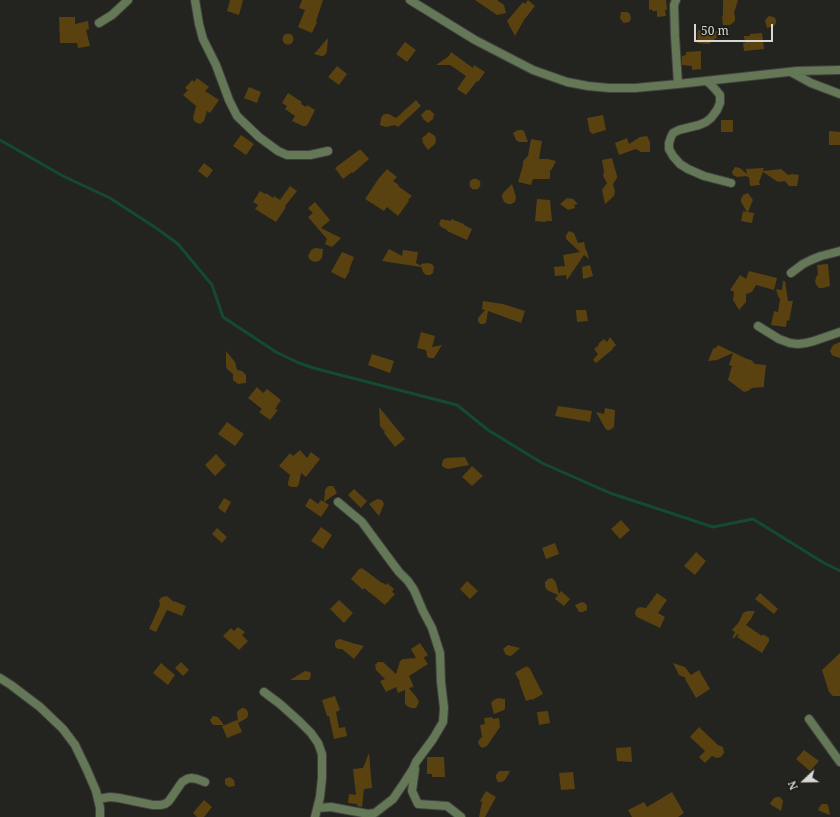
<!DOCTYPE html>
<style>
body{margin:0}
#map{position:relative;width:840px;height:817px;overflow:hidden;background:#232320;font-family:"Noto Serif",serif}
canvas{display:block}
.north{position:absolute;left:784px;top:761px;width:40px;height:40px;-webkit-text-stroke:3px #191916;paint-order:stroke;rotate:248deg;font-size:11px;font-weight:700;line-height:16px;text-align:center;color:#d7d7d5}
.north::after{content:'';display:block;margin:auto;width:14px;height:18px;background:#d7d7d5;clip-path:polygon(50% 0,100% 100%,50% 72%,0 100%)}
.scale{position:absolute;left:694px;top:24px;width:79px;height:18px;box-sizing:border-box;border:2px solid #d7d7d5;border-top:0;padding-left:5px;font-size:12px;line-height:14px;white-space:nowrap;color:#d7d7d5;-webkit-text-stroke:3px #191916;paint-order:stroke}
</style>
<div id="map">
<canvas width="840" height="817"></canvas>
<div class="north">N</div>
<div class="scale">50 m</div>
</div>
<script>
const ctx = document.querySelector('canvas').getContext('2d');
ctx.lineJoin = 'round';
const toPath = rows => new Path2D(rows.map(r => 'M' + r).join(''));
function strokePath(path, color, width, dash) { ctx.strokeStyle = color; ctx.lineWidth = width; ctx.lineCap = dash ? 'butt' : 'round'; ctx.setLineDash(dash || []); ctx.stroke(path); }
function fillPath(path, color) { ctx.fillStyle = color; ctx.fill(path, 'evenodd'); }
strokePath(toPath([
 [0,140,63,176,110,198,156,228,178,244,212,285,223,317,276,352,299,363,317,369,457,405,488,430,542,463,610,493,713,527,753,519,824,563,840,571]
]), '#144a30', 3);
fillPath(toPath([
 [230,0,243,0,239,15,227,11],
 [302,0,323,0,316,21,317,22,312,33,298,27,305,10,299,8],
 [475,0,497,0,504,5,506,13,497,15],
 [528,0,535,6,524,20,515,36,507,21,523,2,525,4],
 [649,0,666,0,667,10,665,10,666,16,657,17,657,11,652,11,652,9,649,10],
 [723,0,738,0,734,13,735,16,735,20,734,22,730,25,723,25,722,18,723,14],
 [621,12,627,12,630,14,631,19,629,22,624,23,622,21,620,18],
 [769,16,774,17,776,20,776,23,774,26,767,28,765,20],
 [59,17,75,17,75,24,88,21,89,29,86,30,90,46,78,48,77,43,60,43],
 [698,30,705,31,706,30,723,32,709,44,697,43],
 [762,33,764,49,744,51,743,43,745,43,744,36,750,36,750,34],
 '282.5 39a5.5 5.5 0 1 1 11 0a5.5 5.5 0 1 1-11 0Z',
 [328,38,327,51,326,54,323,56,321,56,314,54],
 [405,42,416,50,407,62,396,54],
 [701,51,701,69,692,70,692,66,682,65,682,56,686,55,686,52],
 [451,52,473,68,474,65,485,72,478,82,477,81,466,95,457,89,466,76,450,65,436,65,449,56],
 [337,66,347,74,339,85,328,77],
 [197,78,209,87,205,91,219,100,210,113,207,111,204,121,200,124,195,122,193,118,196,106,183,95,188,90,185,88,192,80,194,82],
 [249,87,261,92,257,103,244,98],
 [288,93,302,102,301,104,306,107,307,105,315,110,308,124,306,126,303,126,292,121,295,116,285,109,287,106,282,103],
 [416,100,421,106,398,127,395,125,386,127,380,125,381,118,383,115,385,114,389,114,396,118],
 [426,110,430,110,434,114,433,119,428,123,424,120,421,115],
 [603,115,606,130,592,134,591,132,590,133,587,118],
 [721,120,733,120,733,132,721,132],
 [518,130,522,130,524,131,528,142,519,142,516,140,513,133],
 [829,131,840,132,840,145,829,145],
 [429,132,435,136,436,140,435,144,428,150,423,143,422,138],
 [241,135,254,144,246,155,233,146],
 [647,136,650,142,650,152,641,152,636,149,619,155,615,143,627,138,629,144,640,137],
 [531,139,542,141,539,159,548,159,556,161,552,169,550,171,550,179,533,179,531,185,518,182,523,165,523,161,528,156],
 [359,150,361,150,369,159,353,173,352,172,343,179,335,168],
 [612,158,617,176,617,178,613,184,615,192,614,196,605,204,602,190,607,183,603,176,604,172,602,160],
 [204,163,213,170,207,178,198,171],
 [735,167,740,168,747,174,746,169,764,168,763,171,781,169,788,175,792,174,799,175,797,186,789,186,785,181,778,182,763,172,759,182,760,185,750,186,749,177,747,177,747,176,737,177,733,175,732,172],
 [387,169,397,177,393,181,399,185,398,186,412,196,408,200,409,201,398,216,387,207,384,211,365,199,379,178],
 '469.5 184a5.5 5.5 0 1 1 11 0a5.5 5.5 0 1 1-11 0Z',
 [512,184,516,197,515,202,511,204,508,204,504,202,502,197,502,195,503,193],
 [290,186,297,191,285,206,286,207,276,222,255,209,258,205,253,202,260,191,265,194,266,193,273,198,274,196,280,200],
 [748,193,753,200,748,212,754,213,752,223,741,221,743,211,747,212,741,202,741,199,743,195],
 [567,198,573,199,578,204,574,205,575,208,568,210,560,204],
 [537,199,550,200,552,221,546,221,546,222,535,221],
 [315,202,330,220,321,228,341,238,332,247,325,244,327,239,308,217,313,213,308,208],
 [441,219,451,221,451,219,464,224,464,225,472,229,467,240,447,231,447,230,441,227,439,224],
 [569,231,574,233,578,243,584,242,586,251,587,250,587,252,589,259,584,255,567,280,566,275,555,276,554,267,565,266,563,255,580,252,566,239,566,235],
 [315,248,323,249,322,258,319,261,315,262,310,260,308,256,311,250],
 [389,249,402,256,403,250,418,252,416,263,421,266,421,264,428,263,432,264,434,267,433,273,430,275,426,275,423,272,421,266,421,267,382,261],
 [342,252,354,257,349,270,350,270,345,279,331,272],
 [828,264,830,286,823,288,819,288,817,286,815,282,816,277,818,274,817,265],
 [590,265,593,276,583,279,582,267],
 [749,271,777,278,774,290,756,285,752,292,746,294,746,302,739,310,733,300,734,292,730,290,740,275,746,279],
 [783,281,785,281,788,301,793,301,789,321,787,320,786,327,771,325,774,311,778,312,780,299,778,296,776,289,782,290],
 [483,301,503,304,525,311,521,323,488,311,486,323,483,324,480,324,478,321,478,318,485,310,482,309],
 [576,310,586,310,588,321,577,322],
 [421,332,435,336,432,347,442,345,434,358,429,358,427,356,426,350,417,348],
 [610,337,616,345,612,349,613,349,596,363,593,360,598,354,594,349,599,345,598,344,604,339,607,342],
 [840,342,840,358,834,356,832,355,830,351,833,345],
 [718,345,747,359,751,360,755,364,766,365,764,383,764,387,752,388,748,391,744,392,728,380,732,366,729,365,733,353,717,360,708,361,714,347,715,349],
 [226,351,235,362,237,370,242,371,246,375,246,383,238,384,233,380,233,374,227,369,226,366],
 [372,354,394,361,390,373,368,365],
 [257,387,263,393,267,389,281,400,275,409,278,410,270,420,259,412,262,409,248,398],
 [558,406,592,411,590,422,555,416],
 [379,407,405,439,395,447,384,433,385,432,380,426],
 [605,408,615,410,614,427,610,430,607,430,605,428,596,412,604,414],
 [227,422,244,434,235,446,218,434],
 [300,450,307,458,311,452,320,459,306,477,301,473,299,484,297,487,291,487,288,485,288,483,290,475,279,466,290,453,293,456],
 [216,454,226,465,215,476,205,465],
 [465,457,469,465,448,469,445,468,442,466,442,464,443,460,446,458],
 [472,466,483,476,472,486,462,477],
 [329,486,333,486,334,487,337,493,324,502,325,490,327,487],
 [354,489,367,501,361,508,348,495],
 [224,498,231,502,225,513,218,508],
 [310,498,318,504,321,500,329,505,321,517,305,506],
 [377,499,382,500,384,504,379,516,369,504],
 [621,520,630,530,620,539,611,529],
 [321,527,332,535,323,549,311,541],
 [217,528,227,537,222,543,212,534],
 [555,543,559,554,546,559,542,548],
 [696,552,706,561,695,575,684,566],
 [362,568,382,583,383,583,386,585,387,583,394,589,392,592,395,594,387,603,386,603,385,605,364,588,363,590,351,579,359,569,360,569],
 [552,578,555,581,556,583,559,594,561,591,570,599,564,606,555,599,558,595,547,590,545,587,545,582,548,579],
 [467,581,478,591,470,599,460,589],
 [657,593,667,600,658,613,665,617,660,628,637,617,635,614,636,609,640,607,646,608],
 [760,593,778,609,774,614,755,599],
 [167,596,174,602,174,601,186,606,182,616,167,610,156,632,149,629,160,605,159,600,162,597],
 [339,600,353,613,344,623,330,609],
 [582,602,585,603,587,606,587,610,583,612,579,612,575,605],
 [747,611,755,611,751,619,746,625,762,636,763,634,769,638,769,641,762,653,737,637,739,635,738,634,734,638,732,638,735,632,732,630,739,622,743,613],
 [238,627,245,632,242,635,248,641,239,650,223,636,231,628,234,631],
 [340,639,352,643,364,646,354,659,342,649,339,649,336,648,335,645,335,642,337,640],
 [420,643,428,655,423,658,424,658,428,664,409,676,413,685,413,687,409,688,417,698,419,702,416,708,411,708,407,706,405,704,405,690,398,693,396,687,386,692,380,681,385,679,376,670,375,665,378,662,383,662,396,674,400,661,403,659,416,658,411,649],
 [508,645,520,648,511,656,506,655,503,649],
 [840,653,840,696,833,696,829,692,822,670],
 [181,662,189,670,183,676,175,668],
 [161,663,175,675,168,685,153,673],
 [673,663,685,667,691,675,699,670,710,689,696,698,685,679,686,678,679,675],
 [527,666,528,668,529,667,543,694,532,700,532,699,526,701,519,682,520,682,515,673,517,672,516,672],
 [305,671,310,672,311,674,310,679,308,680,290,680],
 [335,696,340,710,336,712,339,728,345,727,347,736,334,739,329,716,327,716,322,700],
 [498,698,505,699,505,708,504,710,494,714,491,703,494,700],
 [242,708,244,708,247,710,248,713,248,715,247,718,238,723,242,732,227,738,222,726,237,720,238,722,237,712,239,710],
 [548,711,550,723,539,725,537,712],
 [213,716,218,717,224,725,214,725,212,724,210,720],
 [492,717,493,719,499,718,500,727,487,746,482,748,480,746,478,743,479,740,482,737,480,725,485,724,484,718],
 [699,727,718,745,723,747,724,753,721,757,717,758,712,756,705,763,699,757,705,751,690,737],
 [631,747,632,762,617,761,616,748],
 [804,750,819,761,810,771,796,759],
 [369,753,372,788,364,789,362,807,357,806,357,804,348,803,349,794,356,795,353,769,363,768],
 [427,757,444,757,445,777,432,777,432,774,427,774],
 [499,771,510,771,505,780,502,782,498,782,496,778,496,775],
 [573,772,575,789,561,790,559,773],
 [230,777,234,780,235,786,229,787,225,784,225,779,227,778],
 [486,791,496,797,485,817,479,817,482,802,480,801],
 [672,792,684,813,678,817,632,817,628,810,644,802,647,807],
 [776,797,780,797,783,801,781,811,770,804,773,799],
 [204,800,212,807,204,817,197,817,193,813],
 [822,804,826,804,828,805,830,815,822,812,818,810,820,806]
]), '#5a4210');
const minor = toPath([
 [195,0,199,24,203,39,216,65,229,100,237,116,259,137,278,151,287,155,310,155,328,151],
 [410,0,475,40,533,70,567,82,588,86,609,88,635,88,678,84,751,76,797,71,840,70],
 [676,0,674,5,675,36,678,84],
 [99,23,112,15,128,0],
 [791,72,811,83,840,94],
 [707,81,715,89,720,95,720,103,717,110,711,118,706,122,699,125,679,130,673,133,671,137,669,143,669,149,673,156,680,164,688,169,704,176,731,183],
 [791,273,803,264,811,260,821,256,840,251],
 [758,326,779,339,790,343,798,344,806,343,814,341,840,332],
 [0,678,11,685,40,707,63,729,75,745,87,770,96,791,100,808,100,817],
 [264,692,280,704,299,721,311,733,318,743,322,754,322,778,320,797,315,817],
 [809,719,840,762],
 [415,769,412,791,418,804,447,806,461,817],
 [98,799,110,797,119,798,153,805,160,805,165,804,169,801,182,782,187,779,191,778,197,779,205,782],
 [318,808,331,807,368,814,375,813,380,809,393,799,404,783,413,769,416,762,433,739,443,722,444,708,441,682,440,653,432,628,423,611,414,590,408,581,399,572,387,556,362,522,338,502]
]);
strokePath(minor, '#40403d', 10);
strokePath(minor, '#647756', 8);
</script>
